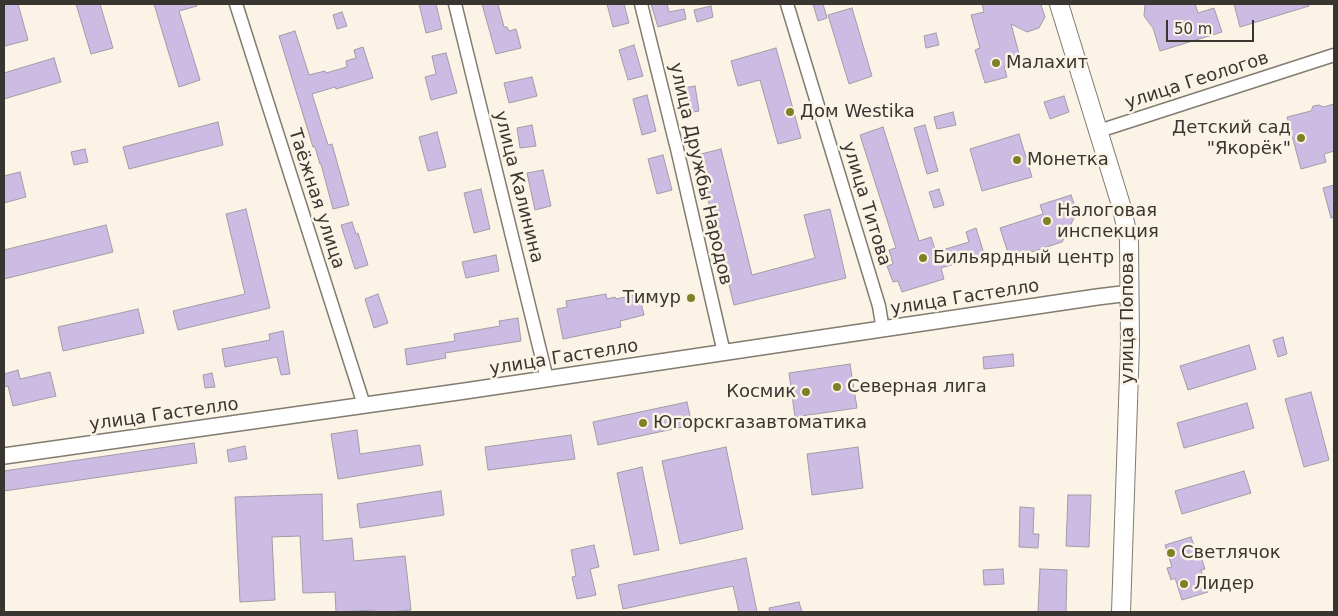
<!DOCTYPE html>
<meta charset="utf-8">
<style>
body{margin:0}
#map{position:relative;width:1338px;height:616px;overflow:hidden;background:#faf3e6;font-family:"DejaVu Sans",sans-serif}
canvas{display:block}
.frame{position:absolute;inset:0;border:5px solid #393631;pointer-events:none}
.scale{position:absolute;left:1166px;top:20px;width:88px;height:22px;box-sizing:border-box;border:2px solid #393631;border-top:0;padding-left:6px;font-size:15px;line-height:18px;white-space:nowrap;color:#393631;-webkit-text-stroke:4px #faf3e6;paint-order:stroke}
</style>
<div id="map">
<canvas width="1338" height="616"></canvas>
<div class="frame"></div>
<div class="scale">50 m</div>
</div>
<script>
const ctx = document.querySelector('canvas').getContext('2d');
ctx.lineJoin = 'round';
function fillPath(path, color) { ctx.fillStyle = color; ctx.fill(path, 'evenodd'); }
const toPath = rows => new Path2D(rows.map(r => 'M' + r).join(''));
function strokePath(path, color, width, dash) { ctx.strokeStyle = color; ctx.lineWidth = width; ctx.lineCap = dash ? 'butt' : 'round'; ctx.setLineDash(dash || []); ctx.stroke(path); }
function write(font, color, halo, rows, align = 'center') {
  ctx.font = font + ' "DejaVu Sans",sans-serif'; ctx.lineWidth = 5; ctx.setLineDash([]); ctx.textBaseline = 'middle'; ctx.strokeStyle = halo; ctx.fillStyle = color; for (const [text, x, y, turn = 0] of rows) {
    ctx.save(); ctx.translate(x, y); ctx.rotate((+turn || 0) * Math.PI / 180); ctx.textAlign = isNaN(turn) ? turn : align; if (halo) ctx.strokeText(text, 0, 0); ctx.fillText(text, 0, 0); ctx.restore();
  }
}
const building = toPath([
 [4,4,18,4,28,40,5,46,4,41,4,4],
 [76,4,100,4,113,48,91,54,76,4],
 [154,4,197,4,197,6,179,11,200,80,179,87,154,4],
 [419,4,436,4,442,29,426,33,419,4],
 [482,4,498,4,504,27,507,27,509,31,516,29,521,48,496,54,482,4],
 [607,4,624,4,629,23,613,27,607,4],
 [651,4,667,4,669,12,684,9,686,19,658,27,651,4],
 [813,4,823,4,827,18,818,21,813,4],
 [982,4,1039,4,1041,5,1045,17,1039,28,1027,32,1011,24,1021,61,1004,66,1007,77,985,83,975,50,980,48,971,15,984,12,982,4],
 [1145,4,1195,4,1198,13,1214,8,1222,32,1160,51,1153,28,1144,16,1145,4],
 [1234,4,1309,4,1309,6,1240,27,1234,4],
 [711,6,713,17,697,22,694,10,711,6],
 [852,8,872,76,849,84,828,15,852,8],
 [342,12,347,26,337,29,333,15,342,12],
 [295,31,309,75,325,71,326,73,347,67,346,61,356,58,354,50,363,47,373,78,336,89,335,87,312,94,328,145,332,144,349,205,333,209,321,164,320,164,315,147,313,147,279,36,295,31],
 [936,33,939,45,926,48,924,36,936,33],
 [634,45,643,76,628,80,619,50,634,45],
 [776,48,801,138,778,144,760,80,738,86,731,61,776,48],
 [446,53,457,93,431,100,425,77,436,74,432,56,446,53],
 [54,58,61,82,4,99,4,73,54,58],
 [532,77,537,96,509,103,504,83,532,77],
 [695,86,699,111,682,114,677,89,695,86],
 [647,95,656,131,642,135,633,99,647,95],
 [1064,96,1069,112,1050,119,1044,102,1064,96],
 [1334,104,1334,151,1324,154,1326,162,1301,169,1287,117,1311,111,1313,106,1319,105,1323,107,1334,104],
 [953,112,956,125,937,129,934,117,953,112],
 [218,122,223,145,129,169,123,147,218,122],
 [532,125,536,146,520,148,517,128,532,125],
 [925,125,938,171,927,174,914,128,925,125],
 [883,127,919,241,931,237,936,252,969,242,966,232,976,228,986,260,976,263,974,258,941,268,944,279,902,292,898,281,893,282,887,266,893,264,889,250,896,248,860,135,883,127],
 [437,132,446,167,428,171,419,137,437,132],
 [1019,134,1032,177,982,191,970,149,1019,134],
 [85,149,88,162,74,165,71,152,85,149],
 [721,149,752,275,815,258,804,215,830,209,846,278,734,305,697,155,721,149],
 [663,155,672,190,657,194,648,159,663,155],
 [543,170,551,206,535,210,527,173,543,170],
 [20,172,26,197,4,203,4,176,20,172],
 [1334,185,1334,217,1331,218,1323,188,1334,185],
 [481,189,490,229,474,233,464,193,481,189],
 [939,189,944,205,934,208,929,192,939,189],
 [1071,195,1077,212,1062,242,1010,259,1000,228,1043,214,1040,205,1071,195],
 [246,209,270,308,178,330,173,311,245,294,226,214,246,209],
 [352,222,356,234,358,233,368,265,355,269,341,225,352,222],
 [106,225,113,252,4,279,4,250,106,225],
 [496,255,499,271,466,278,462,262,496,255],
 [378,294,388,323,374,328,365,299,378,294],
 [606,294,607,299,615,297,616,299,639,294,644,315,620,321,621,327,563,339,557,309,567,307,566,301,606,294],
 [138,309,144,333,63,351,58,327,138,309],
 [518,318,521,341,445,353,446,358,407,365,405,349,455,341,454,334,500,326,499,321,518,318],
 [283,331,290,374,281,375,277,357,225,367,222,349,270,340,269,334,283,331],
 [1283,337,1287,354,1278,357,1273,340,1283,337],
 [1249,345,1256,369,1188,390,1180,366,1249,345],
 [1013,354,1014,366,984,369,983,357,1013,354],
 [850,364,857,408,795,417,789,373,850,364],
 [18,370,20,379,50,372,56,396,13,406,8,386,4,387,4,374,18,370],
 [212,373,215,387,205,388,203,375,212,373],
 [1311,392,1329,460,1304,467,1285,399,1311,392],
 [687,402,692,425,598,445,593,422,687,402],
 [1247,403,1254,428,1184,448,1177,423,1247,403],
 [357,430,360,454,420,445,423,465,338,479,331,434,357,430],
 [571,435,575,459,488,470,485,447,571,435],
 [194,443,197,463,4,491,4,471,194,443],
 [245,446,247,459,229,462,227,450,245,446],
 [726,447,743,529,680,544,662,461,726,447],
 [858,447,863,488,812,495,807,454,858,447],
 [642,467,659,550,634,555,617,473,642,467],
 [1244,471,1251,493,1182,514,1175,491,1244,471],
 [441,491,444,515,360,528,357,504,441,491],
 [322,494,323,541,352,538,354,561,405,556,411,610,390,612,374,612,374,610,336,612,335,592,303,593,300,536,272,537,275,600,240,602,235,497,322,494],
 [1068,495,1091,495,1089,547,1066,546,1068,495],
 [1020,507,1034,508,1033,534,1039,534,1038,548,1019,547,1020,507],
 [1191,537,1198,558,1201,557,1205,569,1201,570,1208,592,1182,600,1175,578,1171,580,1167,568,1172,567,1165,545,1191,537],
 [594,545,599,567,590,569,596,595,577,599,572,577,576,576,571,550,594,545],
 [746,558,757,612,739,612,733,586,623,609,618,585,746,558],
 [1003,569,1004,584,984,585,983,570,1003,569],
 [1040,569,1067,570,1066,612,1038,612,1040,569],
 [799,602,802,612,770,612,769,608,799,602]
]);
fillPath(building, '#ccbce3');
strokePath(building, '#a09ca8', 1);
const minor = toPath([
 [236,4,364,405],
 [455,4,547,379],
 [641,4,678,153,724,353],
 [787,4,879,306,883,330],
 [1099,131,1334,55]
]);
const tertiary = toPath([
 [4,456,465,391,1097,297,1130,293]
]);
const secondary = toPath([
 [1059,4,1121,205,1129,240,1130,343,1121,612]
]);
strokePath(minor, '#827b70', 15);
strokePath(tertiary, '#827b70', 18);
strokePath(secondary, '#827b70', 20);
strokePath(minor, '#fff', 12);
strokePath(tertiary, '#fff', 15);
strokePath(secondary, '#fff', 18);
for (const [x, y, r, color] of [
 [996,63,5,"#817f27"],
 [790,112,5,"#817f27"],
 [1301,138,5,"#817f27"],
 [1017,160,5,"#817f27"],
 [1047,221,5,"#817f27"],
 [923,258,5,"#817f27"],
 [691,298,5,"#817f27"],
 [837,387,5,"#817f27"],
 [806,392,5,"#817f27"],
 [643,423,5,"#817f27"],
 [1171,553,5,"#817f27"],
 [1184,584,5,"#817f27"]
]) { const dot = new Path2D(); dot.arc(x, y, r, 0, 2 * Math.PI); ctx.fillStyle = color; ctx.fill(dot); strokePath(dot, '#faf3e6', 2); }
write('18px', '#393631', '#faf3e6', [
 ["Малахит",1006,63],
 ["Дом Westika",800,112],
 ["Детский сад",1291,128,"right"],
 ["\"Якорёк\"",1291,149,"right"],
 ["Монетка",1027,160],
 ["Налоговая",1057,211],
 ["инспекция",1057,232],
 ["Бильярдный центр",933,258],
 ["Тимур",681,298,"right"],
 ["Северная лига",847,387],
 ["Космик",796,392,"right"],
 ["Югорскгазавтоматика",653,423],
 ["Светлячок",1181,553],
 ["Лидер",1194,584]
], 'left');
write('18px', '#393631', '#faf3e6', [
 ["улица Геологов",1197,81,-18],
 ["улица Дружбы Народов",700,174,77],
 ["улица Калинина",518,187,76],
 ["Таёжная улица",316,199,72],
 ["улица Титова",866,204,73],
 ["улица Гастелло",965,298,-9],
 ["улица Попова",1128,318,-90],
 ["улица Гастелло",564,358,-9],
 ["улица Гастелло",164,415,-8]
]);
</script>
